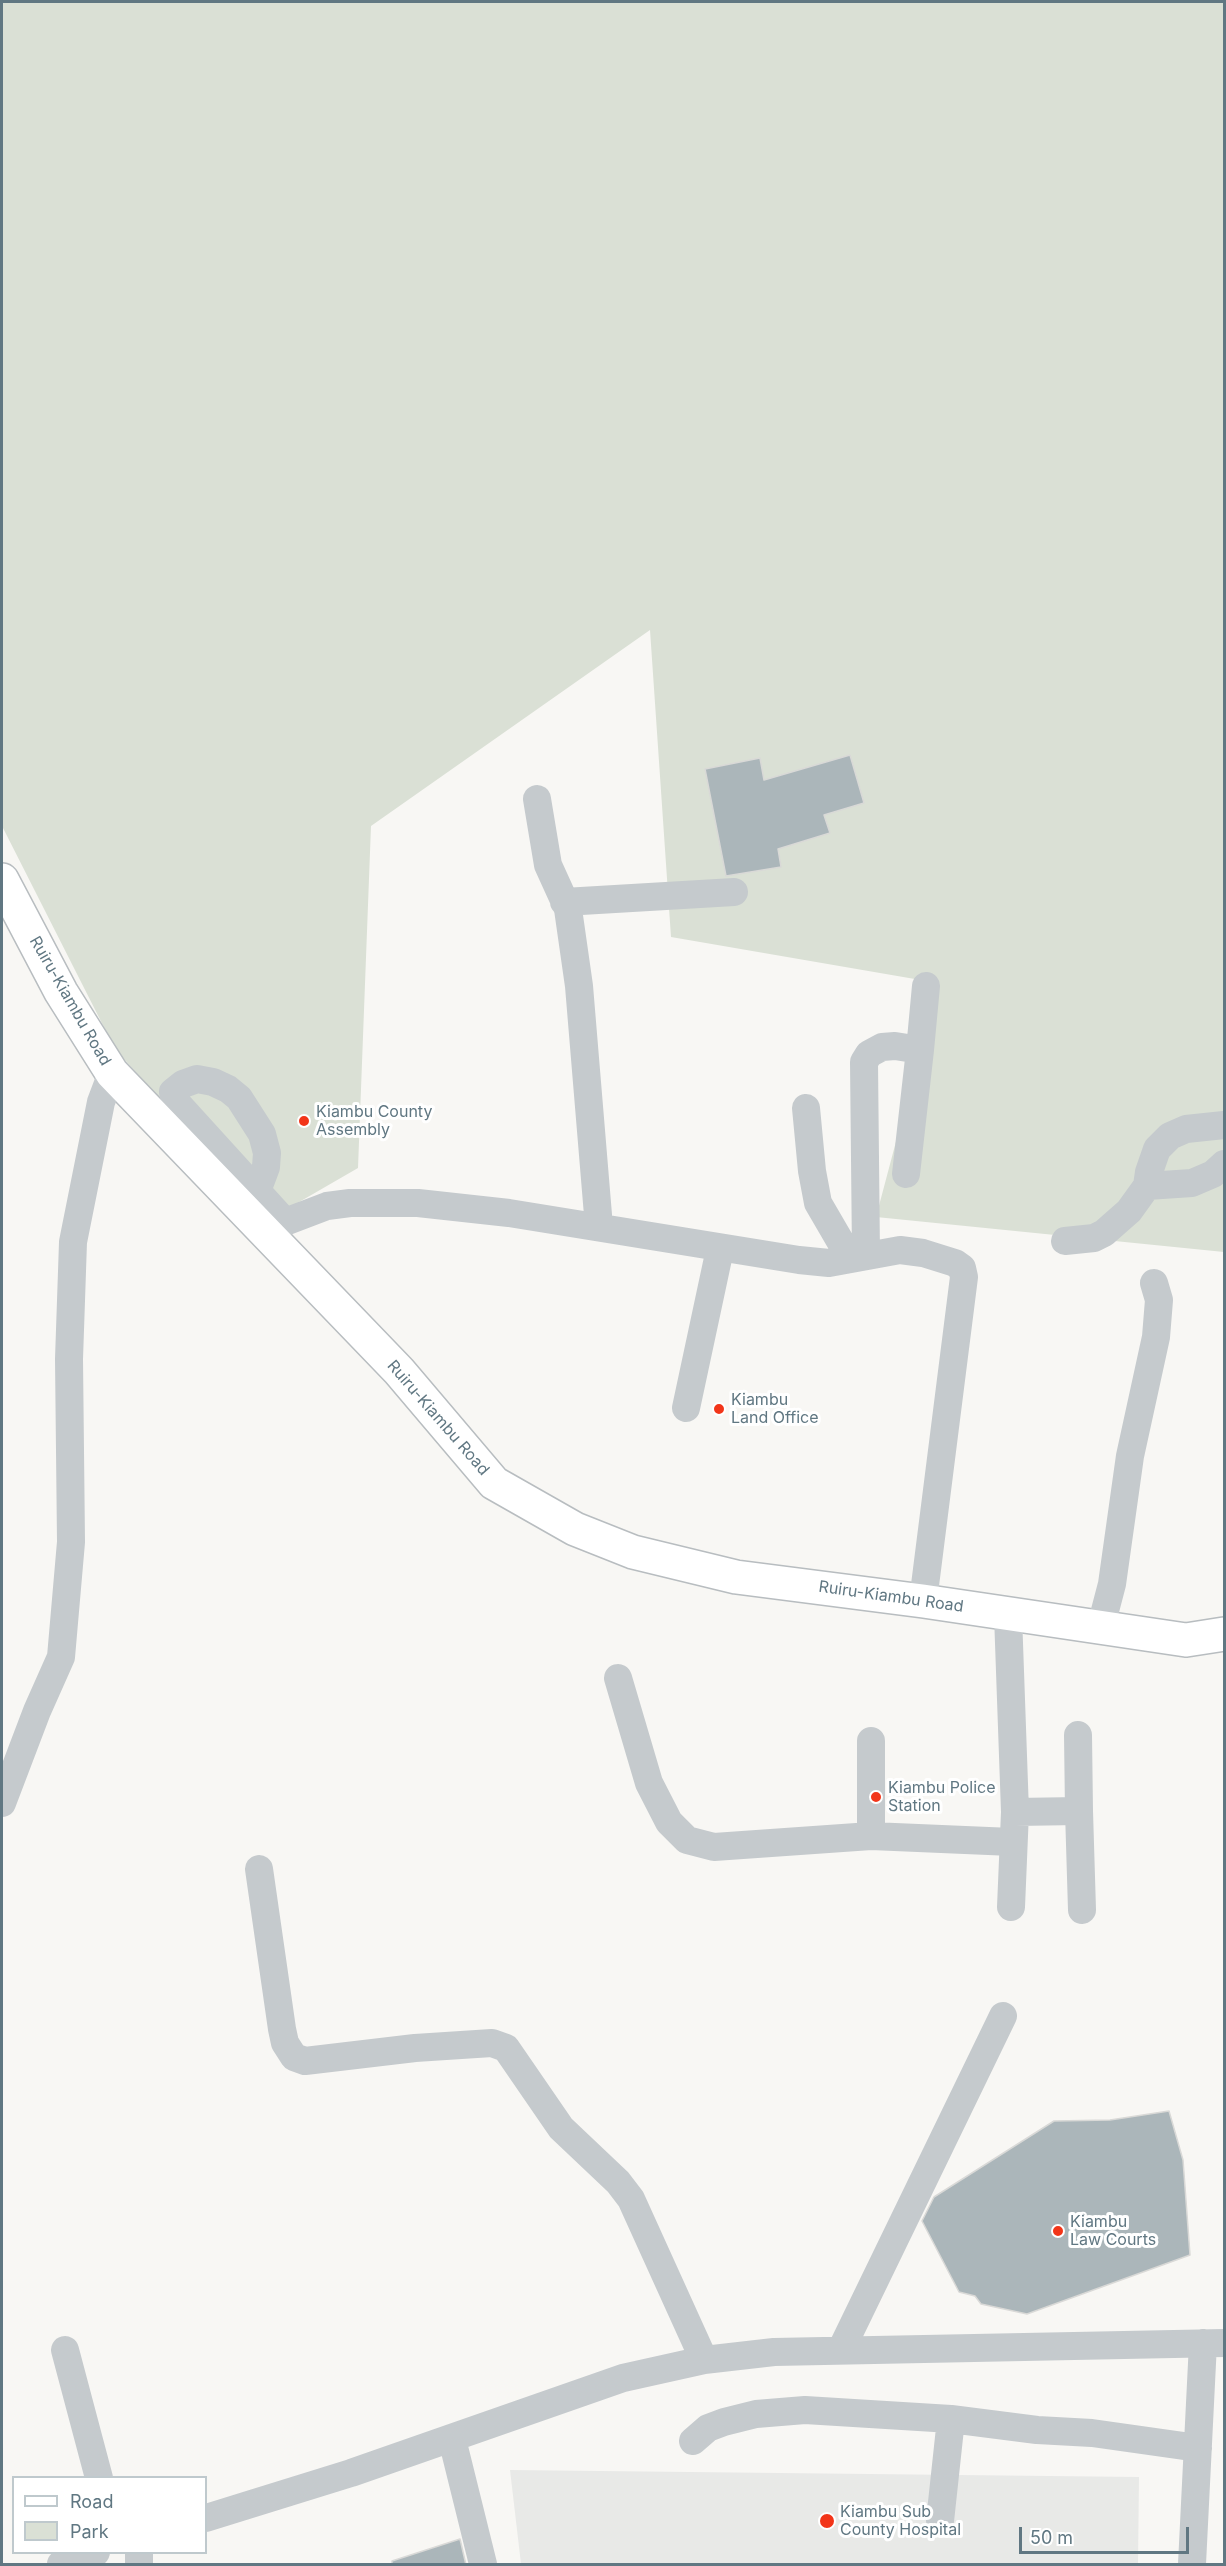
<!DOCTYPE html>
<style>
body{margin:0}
#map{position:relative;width:1226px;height:2566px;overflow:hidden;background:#f8f7f4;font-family:Inter,sans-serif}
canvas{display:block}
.frame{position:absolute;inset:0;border:3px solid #607782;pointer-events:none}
.legend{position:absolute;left:12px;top:2476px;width:195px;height:78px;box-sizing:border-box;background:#fff;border:2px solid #bfc9cd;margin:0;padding:8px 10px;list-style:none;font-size:18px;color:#607782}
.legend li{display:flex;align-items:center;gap:12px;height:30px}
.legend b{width:30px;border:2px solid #bfc9cd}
.scale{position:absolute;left:1019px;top:2527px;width:170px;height:27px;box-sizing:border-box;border:3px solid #607782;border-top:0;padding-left:8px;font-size:18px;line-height:21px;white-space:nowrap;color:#607782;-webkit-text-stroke:4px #fff;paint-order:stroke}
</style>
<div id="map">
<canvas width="1226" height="2566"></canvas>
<div class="frame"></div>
<ul class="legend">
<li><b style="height:8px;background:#fff"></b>Road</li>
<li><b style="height:16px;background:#dae0d5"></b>Park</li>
</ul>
<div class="scale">50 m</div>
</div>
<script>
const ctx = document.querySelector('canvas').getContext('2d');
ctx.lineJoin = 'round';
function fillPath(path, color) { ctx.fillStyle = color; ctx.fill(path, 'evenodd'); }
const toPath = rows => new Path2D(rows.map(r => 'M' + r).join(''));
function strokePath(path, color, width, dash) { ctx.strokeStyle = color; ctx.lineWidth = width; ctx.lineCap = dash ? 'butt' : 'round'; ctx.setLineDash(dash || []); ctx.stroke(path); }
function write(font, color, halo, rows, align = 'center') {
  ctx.font = font + ' Inter,sans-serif'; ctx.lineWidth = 6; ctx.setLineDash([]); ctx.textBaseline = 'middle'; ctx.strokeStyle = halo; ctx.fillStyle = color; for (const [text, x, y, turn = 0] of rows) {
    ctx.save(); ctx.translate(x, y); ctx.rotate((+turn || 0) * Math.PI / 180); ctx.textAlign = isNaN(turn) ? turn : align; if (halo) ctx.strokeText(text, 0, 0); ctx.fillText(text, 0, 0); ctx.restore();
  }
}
fillPath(toPath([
 [510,2470,1139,2477,1138,2564,521,2564]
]), '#e8e9e7');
fillPath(toPath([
 [2,2,1224,2,1224,1252,876,1217,938,983,671,937,650,630,371,826,358,1168,268,1220,115,1049,2,826]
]), '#dae0d5');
const building = toPath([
 [850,755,864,803,824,815,830,833,778,849,781,867,726,876,705,769,760,758,764,780,850,755],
 [1169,2111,1183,2160,1190,2255,1027,2314,981,2304,975,2296,959,2292,922,2221,934,2197,1054,2121,1110,2120,1169,2111],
 [460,2539,466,2565,392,2565,392,2561,460,2539]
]);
fillPath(building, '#abb6ba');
strokePath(building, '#d9d9d7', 1.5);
const major = toPath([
 [2,880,61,992,112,1073,399,1371,494,1483,575,1529,633,1552,736,1577,923,1601,1186,1640,1224,1634]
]);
strokePath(major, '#b8bdc0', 36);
strokePath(toPath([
 [537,799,548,865,568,909,579,986,599,1227],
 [564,902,734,892],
 [806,1108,812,1171,818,1203,850,1258],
 [906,1174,920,1050],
 [1147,1186,1149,1172,1157,1149,1170,1136,1186,1129,1224,1125],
 [257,1191,266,1167,267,1153,262,1134,239,1098,228,1089,213,1082,197,1079,183,1084,173,1092,175,1101,285,1222],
 [265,1233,285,1222,327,1206,350,1203,418,1203,509,1213,799,1260,829,1263,900,1250,923,1253,955,1263,962,1268,964,1277,923,1601],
 [1065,1241,1094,1238,1104,1233,1129,1211,1147,1186,1192,1183,1213,1174,1224,1164],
 [866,1255,864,1062,869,1054,882,1047,895,1046,920,1050,926,986],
 [686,1408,720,1249],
 [1008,1615,1015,1812,1011,1907],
 [1101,1626,1112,1584,1130,1456,1156,1337,1159,1300,1154,1283],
 [618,1678,649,1783,669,1822,687,1840,714,1847,871,1836,1012,1842],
 [2,1803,37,1711,61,1657,71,1542,69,1359,73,1242,101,1102,112,1073],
 [1079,1811,1082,1910],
 [1015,1812,1079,1811,1078,1735],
 [871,1836,871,1741],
 [259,1869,282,2029,285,2043,294,2057,305,2061,415,2048,492,2043,506,2048,561,2128,618,2182,631,2199,704,2360],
 [65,2350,99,2478],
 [841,2350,1003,2016],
 [452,2439,483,2564],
 [693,2441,708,2428,724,2422,756,2414,805,2410,951,2419,1037,2430,1092,2433,1198,2448],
 [206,2518,351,2473,623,2378,704,2360,774,2352,1224,2343],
 [940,2521,951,2419],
 [139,2552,139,2564],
 [61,2564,96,2552],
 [1192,2564,1203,2343]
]), '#c5cacd', 28);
strokePath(major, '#fff', 33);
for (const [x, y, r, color] of [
 [304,1121,6,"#f23519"],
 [719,1409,6,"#f23519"],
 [876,1797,6,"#f23519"],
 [1058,2231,6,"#f23519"],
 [827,2521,8,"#f23519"]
]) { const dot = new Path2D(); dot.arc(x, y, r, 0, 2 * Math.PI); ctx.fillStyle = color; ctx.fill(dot); strokePath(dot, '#fff', 2); }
write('16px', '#607782', '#fff', [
 ["Ruiru-Kiambu Road",70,1001,60],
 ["Ruiru-Kiambu Road",438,1418,49],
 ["Ruiru-Kiambu Road",891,1597,8]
]);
write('16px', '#607782', '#fff', [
 ["Kiambu County",316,1112],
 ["Assembly",316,1130],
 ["Kiambu",731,1400],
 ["Land Office",731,1418],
 ["Kiambu Police",888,1788],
 ["Station",888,1806],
 ["Kiambu",1070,2222],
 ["Law Courts",1070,2240],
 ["Kiambu Sub",840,2512],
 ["County Hospital",840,2530]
], 'left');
</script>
